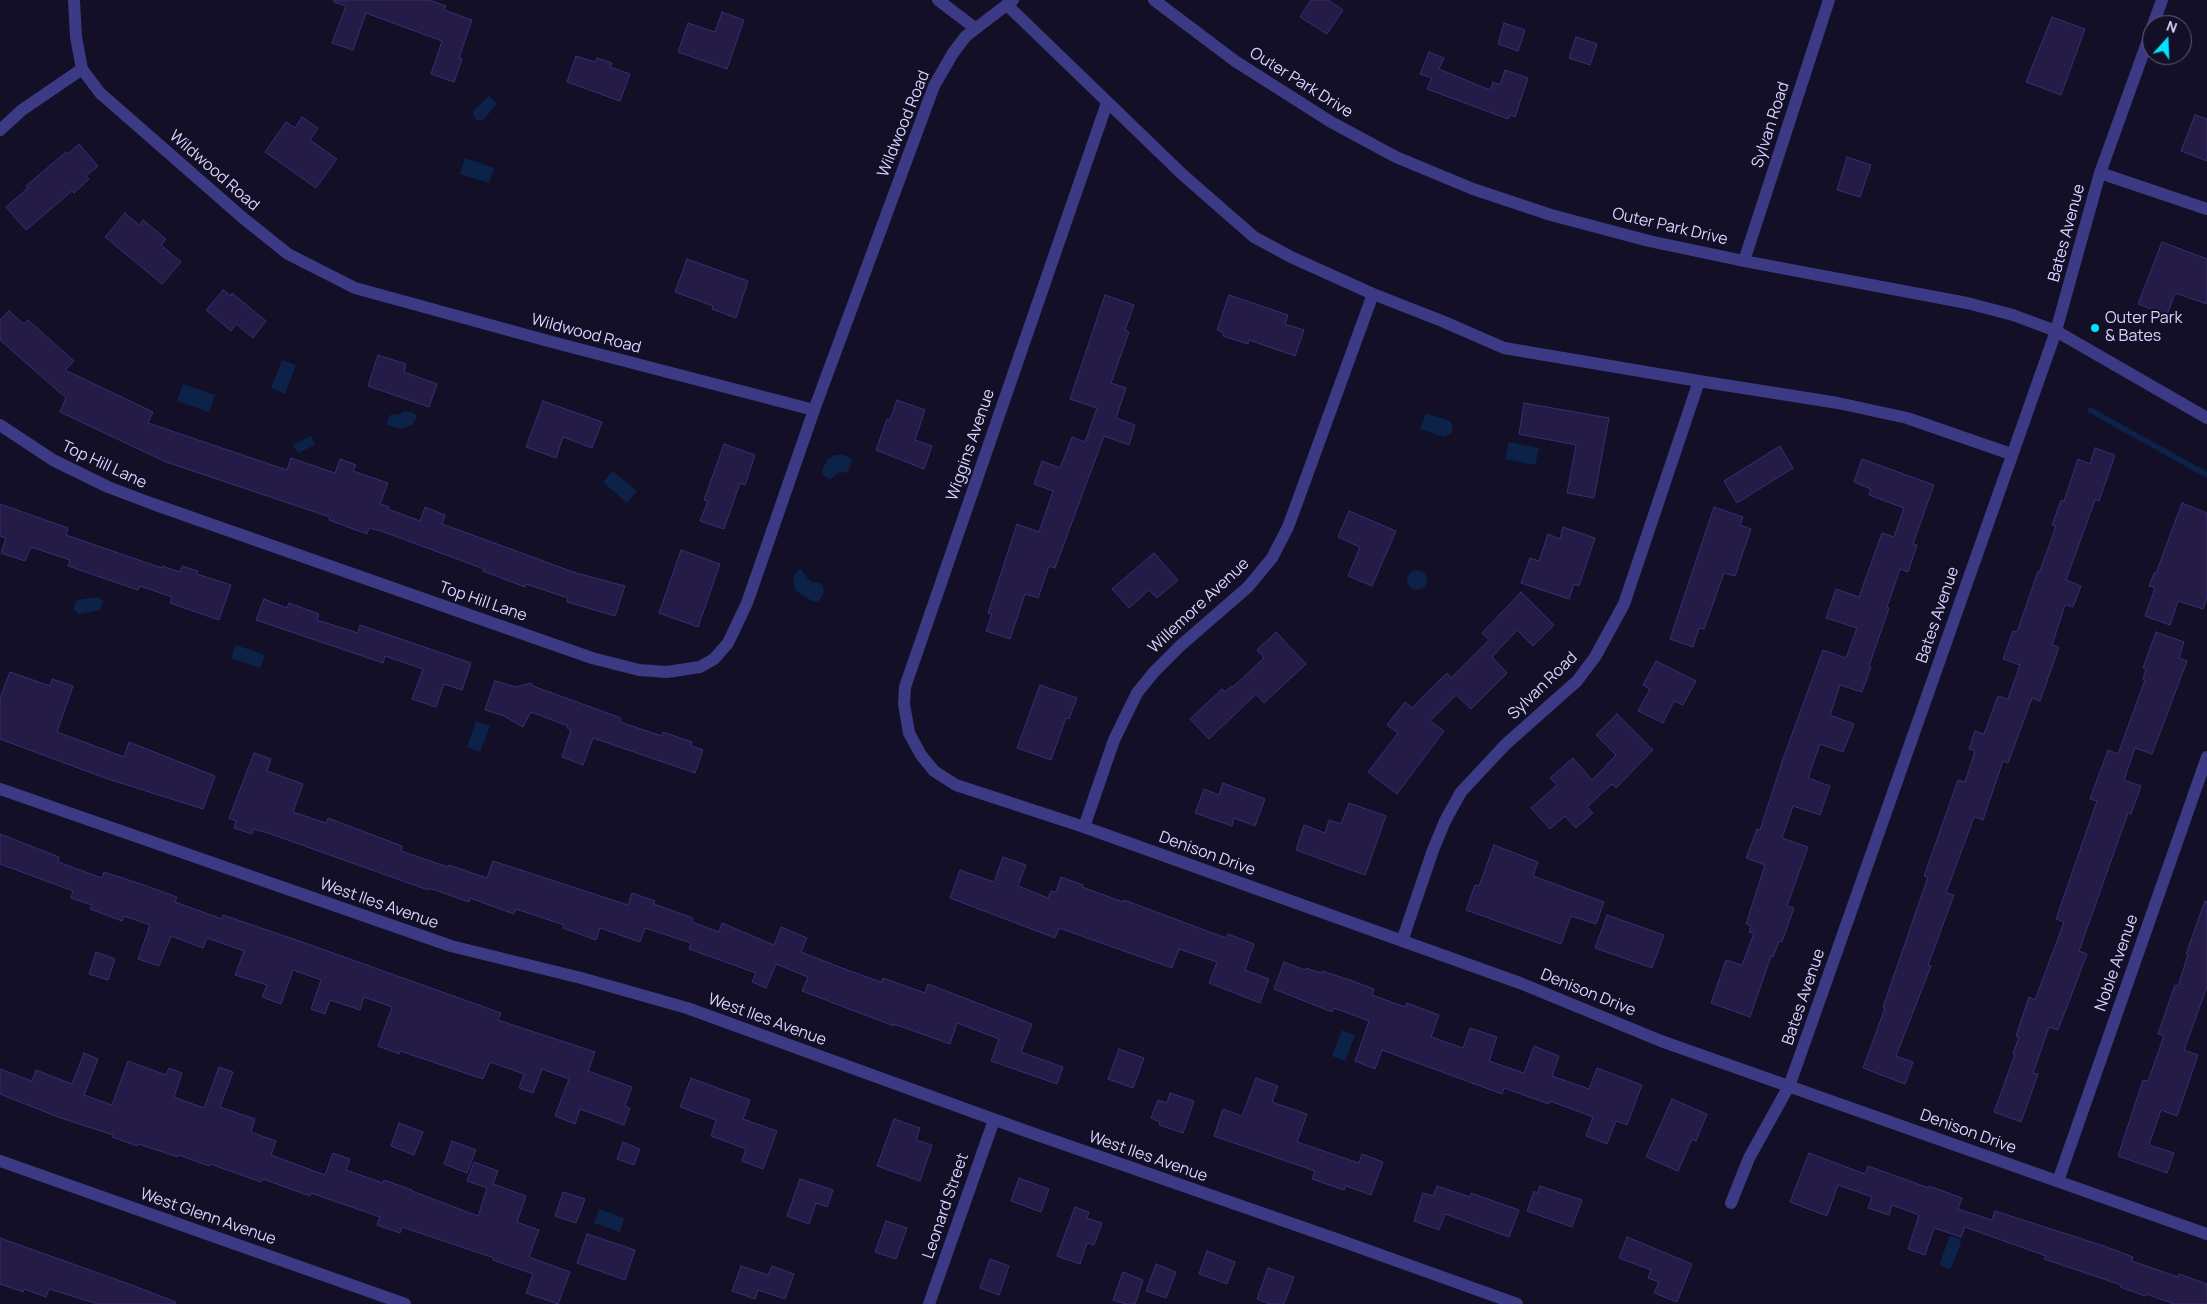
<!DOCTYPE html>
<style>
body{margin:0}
#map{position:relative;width:2207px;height:1304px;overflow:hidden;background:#130f26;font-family:Manrope,sans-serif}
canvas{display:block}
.north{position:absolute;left:2142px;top:15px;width:50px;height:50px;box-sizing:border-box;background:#130f26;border:1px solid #625e7d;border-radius:50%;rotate:20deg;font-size:14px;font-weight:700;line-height:20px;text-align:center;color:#d9d4ff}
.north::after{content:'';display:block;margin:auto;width:18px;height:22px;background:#00e5ff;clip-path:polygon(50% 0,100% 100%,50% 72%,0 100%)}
</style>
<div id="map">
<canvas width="2207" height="1304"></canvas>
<div class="north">N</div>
</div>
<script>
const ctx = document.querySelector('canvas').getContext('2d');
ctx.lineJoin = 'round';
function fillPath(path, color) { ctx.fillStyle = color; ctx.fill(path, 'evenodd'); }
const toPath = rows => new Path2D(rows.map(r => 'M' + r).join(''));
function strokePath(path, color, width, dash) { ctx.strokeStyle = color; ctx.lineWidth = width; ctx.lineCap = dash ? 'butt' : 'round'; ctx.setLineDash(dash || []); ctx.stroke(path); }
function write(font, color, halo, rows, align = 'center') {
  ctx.font = font + ' Manrope,sans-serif'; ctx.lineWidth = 4; ctx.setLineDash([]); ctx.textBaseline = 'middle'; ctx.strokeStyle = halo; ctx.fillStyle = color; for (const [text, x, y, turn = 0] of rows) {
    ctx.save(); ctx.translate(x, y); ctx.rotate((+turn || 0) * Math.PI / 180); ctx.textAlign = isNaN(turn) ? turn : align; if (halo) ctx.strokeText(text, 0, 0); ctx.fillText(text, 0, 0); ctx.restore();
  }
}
fillPath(toPath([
 [489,96,497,104,483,120,478,121,474,117,473,111],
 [465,158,494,168,489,183,460,174],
 [282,360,296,365,285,394,271,388],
 [183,384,215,395,209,412,177,401],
 [405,411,412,412,416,415,416,419,412,425,401,429,388,425,387,421,390,415,400,414],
 [1426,413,1450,421,1453,426,1451,434,1444,437,1420,429],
 [311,436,315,445,298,453,293,445],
 [1509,442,1539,448,1535,465,1505,459],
 [835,455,843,455,850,458,852,462,848,472,838,473,830,480,823,475,822,470,828,459],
 [613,471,637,491,627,503,603,482],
 [800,569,811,582,820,583,823,586,824,592,819,601,812,601,795,590,793,580,795,574],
 '1407 580a10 10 0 1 1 20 0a10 10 0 1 1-20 0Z',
 [97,597,103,601,100,610,79,614,74,610,75,602,78,600],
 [236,645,265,655,260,668,231,658],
 [476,721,490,726,480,752,467,747],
 [1342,1030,1355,1035,1345,1061,1332,1056],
 [599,1209,624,1218,620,1232,594,1223],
 [1951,1236,1960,1239,1961,1243,1952,1266,1949,1269,1941,1266,1940,1262,1949,1238]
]), '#0c2248');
strokePath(toPath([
 [2090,410,2207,475]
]), '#0c2248', 5.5);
const building = toPath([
 [334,0,429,0,446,6,444,10,472,20,459,58,462,59,454,82,431,74,442,41,366,13,353,50,332,43,346,6,334,2,334,0],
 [1311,0,1328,0,1343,10,1327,34,1300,17,1311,0],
 [722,12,744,20,727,69,678,52,688,23,715,32,722,12],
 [2052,17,2085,29,2061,95,2026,82,2052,17],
 [1504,23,1525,30,1518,51,1498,44,1504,23],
 [1576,37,1597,44,1590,65,1569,58,1576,37],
 [1429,52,1444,58,1439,69,1490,90,1493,82,1500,85,1505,70,1528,78,1515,117,1510,115,1508,119,1427,89,1432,78,1420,74,1429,52],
 [576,56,595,62,597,58,612,63,610,67,630,74,620,101,567,82,576,56],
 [2195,115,2207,119,2207,161,2181,151,2195,115],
 [302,117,318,128,310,140,337,159,316,188,265,152,286,122,295,128,302,117],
 [79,144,98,166,86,176,89,179,74,193,72,191,26,230,6,207,28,188,26,186,66,152,68,154,79,144],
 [1847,157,1871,165,1860,197,1837,190,1847,157],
 [125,213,139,225,143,220,166,239,161,245,181,262,162,284,105,237,125,213],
 [2162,242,2207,259,2207,304,2175,293,2167,315,2138,304,2162,242],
 [687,259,748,281,736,318,712,309,713,306,675,292,687,259],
 [223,290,231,296,232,293,266,321,253,338,236,324,231,331,206,310,223,290],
 [1105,295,1134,305,1125,330,1129,332,1111,383,1126,388,1116,418,1135,425,1129,445,1104,436,1055,568,1049,566,1038,598,1025,594,1010,639,986,631,992,614,988,613,1017,524,1039,532,1053,491,1034,484,1042,461,1060,468,1072,437,1085,442,1097,408,1070,399,1105,295],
 [1229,295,1288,315,1285,324,1304,330,1295,356,1249,340,1248,344,1223,336,1224,333,1217,330,1229,295],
 [9,311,24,324,28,320,74,361,65,370,153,412,148,423,287,470,291,458,335,473,340,459,356,465,353,471,388,483,380,504,389,507,388,509,420,521,425,507,445,515,442,524,467,533,576,573,625,586,615,616,567,602,568,598,526,584,525,587,483,571,484,569,381,531,369,528,367,534,329,520,330,517,166,462,60,412,66,398,0,340,0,320,9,311],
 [378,355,406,364,404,372,437,384,429,407,368,386,378,355],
 [897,400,925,410,915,440,932,446,924,469,876,450,887,419,890,420,897,400],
 [543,401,602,422,592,448,563,437,556,458,526,447,543,401],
 [1524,403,1609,418,1594,498,1567,493,1576,445,1519,434,1524,403],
 [724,444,755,455,745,485,740,483,724,529,700,521,708,501,704,500,724,444],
 [1780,446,1793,468,1737,503,1724,481,1780,446],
 [2095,448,2115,455,2099,501,2095,500,2066,580,2081,586,2073,607,2065,605,2052,645,2059,647,2040,701,2032,698,2008,763,2003,761,1983,820,1974,817,1946,893,1954,895,1928,965,1931,966,1896,1056,1913,1062,1905,1084,1863,1068,1885,1008,1883,1007,1928,877,1924,876,1958,780,1965,782,1975,751,1969,749,1975,731,1984,734,1998,696,2008,699,2020,665,2003,659,2013,631,2017,632,2038,571,2040,571,2056,526,2052,525,2061,500,2064,501,2078,459,2090,464,2095,448],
 [1862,459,1934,485,1913,544,1917,545,1908,572,1900,569,1887,607,1889,608,1869,666,1871,667,1862,692,1840,685,1830,715,1854,724,1843,752,1820,744,1808,778,1830,786,1820,815,1793,806,1782,838,1808,847,1787,906,1794,908,1782,942,1779,941,1773,957,1771,956,1750,1017,1711,1003,1726,960,1742,965,1754,933,1749,932,1751,926,1746,924,1765,865,1746,858,1757,829,1760,830,1783,759,1823,650,1846,658,1857,628,1826,618,1836,589,1859,597,1882,533,1894,537,1904,508,1869,495,1871,489,1854,482,1862,459],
 [2182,503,2207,513,2207,597,2203,609,2178,601,2170,625,2145,616,2155,588,2149,586,2154,573,2156,573,2182,503],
 [0,504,68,528,66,535,162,568,162,566,180,572,182,566,198,571,197,574,231,585,219,620,170,603,172,597,140,586,138,590,68,566,70,560,31,547,25,561,1,553,6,538,0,536,0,504],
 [1714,507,1743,517,1740,525,1751,529,1735,576,1724,573,1704,629,1699,628,1693,647,1670,639,1714,507],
 [1349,511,1396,531,1372,586,1348,576,1360,547,1338,537,1349,511],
 [1563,527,1595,538,1579,586,1574,584,1569,599,1521,583,1530,558,1539,561,1548,534,1560,539,1563,527],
 [681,550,720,564,698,627,659,613,681,550],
 [1154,553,1178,580,1157,598,1149,590,1129,608,1112,589,1154,553],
 [1521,592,1554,625,1533,646,1517,630,1492,657,1507,673,1471,709,1456,695,1430,721,1444,731,1397,794,1368,772,1398,733,1387,725,1405,702,1412,708,1447,673,1451,678,1489,640,1482,633,1521,592],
 [264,599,287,608,289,603,319,614,317,620,358,633,360,625,471,663,462,690,444,684,436,707,412,699,423,669,385,656,383,663,256,620,264,599],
 [1276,632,1306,664,1264,703,1256,694,1209,739,1190,719,1222,689,1225,692,1232,686,1233,687,1264,658,1257,650,1276,632],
 [2156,632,2184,642,2179,658,2187,661,2152,754,2135,748,2124,780,2141,786,2131,814,2128,813,2079,951,2087,954,2058,1030,2049,1027,2033,1073,2038,1074,2021,1122,1994,1112,2015,1054,2013,1054,2019,1037,2016,1036,2029,997,2035,1000,2064,922,2056,919,2097,801,2090,799,2108,750,2118,754,2145,680,2143,679,2146,669,2143,668,2156,632],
 [1656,661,1696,681,1683,705,1674,701,1663,723,1638,711,1650,689,1643,685,1656,661],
 [10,672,50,686,52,679,73,686,57,732,124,757,129,742,215,776,203,809,105,778,0,739,0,698,10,672],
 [495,681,516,687,531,683,533,686,621,718,620,722,662,736,663,732,692,742,691,746,703,750,695,773,593,738,583,765,562,757,571,730,567,728,568,726,531,712,523,727,504,716,485,710,495,681],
 [1040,685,1077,698,1069,719,1066,718,1051,760,1017,748,1040,685],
 [1617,714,1653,750,1616,788,1612,784,1587,807,1593,813,1576,828,1565,816,1550,829,1531,808,1557,785,1550,778,1573,758,1592,780,1616,755,1596,735,1617,714],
 [254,753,271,759,267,771,303,784,293,812,326,823,328,818,402,846,401,851,448,867,449,865,487,878,493,861,628,905,632,893,655,901,654,904,693,918,692,922,719,932,722,923,774,945,781,927,807,938,801,952,842,968,881,982,883,978,925,993,928,984,1032,1024,1021,1052,1063,1067,1057,1084,991,1061,999,1039,957,1023,950,1044,894,1024,894,1026,802,991,808,977,776,964,766,988,752,982,756,973,689,949,691,943,645,928,640,942,600,928,596,940,563,928,564,925,516,909,514,914,470,898,469,902,429,888,428,890,268,833,253,829,252,834,234,828,236,821,229,818,254,753],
 [1223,783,1265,799,1255,826,1234,818,1232,826,1195,813,1204,789,1219,795,1223,783],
 [1349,803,1386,816,1365,875,1296,850,1304,825,1325,833,1329,820,1341,824,1349,803],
 [0,834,59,857,58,862,102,878,104,872,144,885,177,897,175,902,222,919,223,915,305,943,501,1013,498,1020,595,1052,588,1071,632,1087,625,1106,630,1108,624,1125,580,1109,575,1124,555,1116,569,1079,542,1069,533,1093,519,1088,524,1074,490,1062,483,1079,400,1051,399,1054,378,1046,392,1007,364,997,360,1010,330,1000,325,1014,311,1009,321,980,293,970,281,1004,262,997,267,985,235,975,244,951,207,938,203,948,171,936,159,966,138,959,150,925,124,916,122,921,90,909,92,905,71,898,73,891,0,864,0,834],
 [1494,845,1538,862,1533,876,1604,902,1596,924,1571,916,1561,944,1466,910,1475,885,1479,886,1494,845],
 [1003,857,1026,865,1018,886,1048,898,1051,891,1056,892,1061,877,1083,885,1082,887,1123,902,1124,900,1226,938,1228,934,1254,944,1245,970,1269,979,1260,1003,1209,983,1217,962,1179,949,1172,968,1059,928,1055,938,950,898,960,870,994,882,1003,857],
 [2205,901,2207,902,2207,987,2184,1050,2198,1055,2177,1116,2161,1110,2149,1145,2174,1153,2167,1173,2118,1156,2143,1080,2148,1081,2164,1036,2158,1034,2175,985,2178,986,2188,955,2186,954,2205,901],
 [1607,915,1664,935,1652,968,1595,948,1607,915],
 [96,952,115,959,108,980,89,974,96,952],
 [1284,962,1305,970,1306,968,1321,973,1322,971,1350,980,1374,989,1372,995,1405,1007,1407,1003,1439,1015,1431,1037,1463,1048,1470,1028,1497,1037,1489,1061,1524,1073,1534,1046,1559,1056,1552,1076,1589,1089,1597,1068,1642,1085,1627,1125,1616,1121,1607,1144,1586,1136,1593,1117,1550,1101,1549,1104,1504,1088,1502,1094,1382,1050,1375,1069,1355,1061,1369,1021,1334,1008,1332,1012,1274,989,1284,962],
 [1119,1049,1144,1058,1133,1088,1108,1079,1119,1049],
 [84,1053,98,1059,84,1095,112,1105,128,1061,166,1075,169,1068,182,1073,174,1097,204,1108,219,1067,233,1072,220,1107,255,1119,251,1132,276,1141,271,1155,325,1175,333,1153,350,1159,346,1170,383,1183,384,1180,412,1190,412,1191,478,1216,487,1188,467,1181,474,1162,498,1171,493,1184,526,1196,517,1222,539,1230,529,1257,570,1272,558,1304,526,1293,533,1274,493,1260,494,1258,402,1227,400,1233,377,1225,380,1217,311,1193,310,1196,263,1179,261,1182,210,1164,209,1166,179,1155,178,1157,138,1144,137,1146,112,1137,113,1135,58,1117,0,1094,0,1069,32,1081,36,1070,72,1084,84,1053],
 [691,1078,750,1100,743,1119,777,1131,763,1169,742,1161,746,1149,711,1136,716,1120,680,1107,691,1078],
 [1256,1078,1278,1086,1272,1102,1307,1114,1297,1142,1359,1163,1362,1154,1383,1162,1371,1195,1346,1186,1344,1190,1312,1179,1315,1171,1214,1136,1223,1109,1242,1116,1256,1078],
 [1170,1093,1194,1101,1183,1133,1159,1125,1160,1122,1151,1118,1158,1100,1167,1103,1170,1093],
 [1672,1099,1707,1114,1696,1141,1692,1139,1678,1171,1646,1157,1672,1099],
 [894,1119,920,1128,916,1140,932,1145,920,1181,877,1166,894,1119],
 [399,1123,423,1132,414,1155,391,1146,399,1123],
 [452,1141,476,1150,467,1173,444,1164,452,1141],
 [623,1142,640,1149,634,1165,617,1159,623,1142],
 [1809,1153,1865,1174,1868,1166,1929,1188,1929,1186,1962,1198,1958,1209,1992,1220,1995,1211,2104,1246,2133,1257,2132,1261,2178,1277,2179,1274,2207,1284,2207,1304,2174,1304,2146,1294,2145,1296,2120,1287,2121,1285,2044,1259,2046,1256,1965,1227,1961,1237,1934,1228,1925,1255,1908,1249,1919,1215,1892,1205,1889,1215,1868,1208,1872,1197,1838,1185,1827,1216,1790,1202,1809,1153],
 [1019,1178,1049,1189,1041,1212,1011,1201,1019,1178],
 [800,1179,833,1190,827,1207,816,1203,809,1224,787,1216,800,1179],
 [1437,1186,1470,1197,1471,1193,1519,1210,1509,1237,1445,1214,1439,1230,1414,1221,1423,1193,1433,1196,1437,1186],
 [1540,1186,1582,1200,1572,1227,1527,1211,1534,1191,1537,1193,1540,1186],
 [563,1192,585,1199,576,1223,555,1216,563,1192],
 [1075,1207,1089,1212,1087,1218,1102,1223,1094,1245,1087,1243,1080,1264,1057,1256,1075,1207],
 [886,1221,907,1228,896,1259,875,1252,886,1221],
 [587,1234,635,1250,625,1280,577,1263,587,1234],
 [1627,1237,1692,1264,1677,1302,1654,1293,1659,1282,1648,1278,1651,1270,1619,1258,1627,1237],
 [0,1238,129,1284,176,1302,175,1304,98,1304,49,1289,46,1297,24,1289,23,1292,0,1284,0,1238],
 [1207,1251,1235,1262,1227,1284,1199,1274,1207,1251],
 [990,1259,1009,1266,999,1295,980,1288,990,1259],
 [1156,1264,1176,1272,1166,1298,1146,1291,1156,1264],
 [741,1266,768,1275,772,1266,794,1274,785,1299,758,1290,755,1299,732,1291,741,1266],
 [1268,1268,1294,1277,1284,1304,1270,1304,1257,1299,1268,1268],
 [1123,1272,1143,1280,1135,1304,1126,1304,1113,1300,1123,1272]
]);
fillPath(building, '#241b47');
strokePath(building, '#3b2d73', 1);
strokePath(toPath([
 [74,0,76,37,82,69,100,93,243,218,288,254,355,288,552,342,814,410,934,86,953,53,966,36,1013,0],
 [938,0,975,28],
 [1154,0,1235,61,1331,122,1396,157,1473,189,1551,215,1649,241,1744,261,1967,303,2013,315,2056,331,2207,418],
 [1007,5,1183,175,1254,237,1291,257,1373,294,1442,321,1504,348,1699,381,1838,403,1907,418,2011,454],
 [2153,25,2162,0],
 [1107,103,905,687,904,704,909,733,921,755,934,771,956,785,1084,827,1520,983,1661,1041,2207,1234],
 [0,130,22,110,82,69],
 [2100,173,2207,209],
 [1744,261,1829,0],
 [0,425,53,460,108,487,153,504,592,658,639,670,667,672,700,667,714,659,728,643,747,603,814,410],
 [0,789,451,946,581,978,687,1008,1026,1131,1336,1239,1517,1304],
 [1084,827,1114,740,1137,693,1154,672,1180,646,1248,587,1272,558,1288,527,1298,500,1373,294],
 [1402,941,1433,850,1445,821,1461,792,1506,744,1577,681,1595,657,1624,604,1699,381],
 [0,1161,405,1304],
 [2058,1181,2207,757],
 [1731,1203,1749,1158,1789,1086,1796,1067,2056,331,2100,173,2152,29],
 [929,1304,994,1120]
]), '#3d3a85', 12);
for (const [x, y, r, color] of [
 [2095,328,5,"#00e5ff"]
]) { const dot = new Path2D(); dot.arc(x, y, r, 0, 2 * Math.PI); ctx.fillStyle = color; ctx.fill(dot); strokePath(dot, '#130f26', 2); }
write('16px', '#d9d4ff', '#130f26', [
 ["Outer Park Drive",1301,83,32],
 ["Wildwood Road",904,124,-68],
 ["Sylvan Road",1771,125,-72],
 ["Wildwood Road",214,171,41],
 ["Outer Park Drive",1670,227,13],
 ["Bates Avenue",2067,233,-75],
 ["Wildwood Road",586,334,15],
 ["Wiggins Avenue",971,445,-71],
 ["Top Hill Lane",104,465,25],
 ["Top Hill Lane",483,602,19],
 ["Willemore Avenue",1199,606,-43],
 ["Bates Avenue",1938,615,-71],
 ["Sylvan Road",1543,686,-44],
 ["Denison Drive",1207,854,20],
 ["West Iles Avenue",379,904,19],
 ["Noble Avenue",2117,963,-71],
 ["Denison Drive",1588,993,22],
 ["Bates Avenue",1804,997,-71],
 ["West Iles Avenue",767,1020,20],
 ["Denison Drive",1968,1132,20],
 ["West Iles Avenue",1148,1157,19],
 ["Leonard Street",946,1206,-71],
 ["West Glenn Avenue",208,1217,19]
]);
write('16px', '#d9d4ff', '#130f26', [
 ["Outer Park",2105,319],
 ["& Bates",2105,337]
], 'left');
</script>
